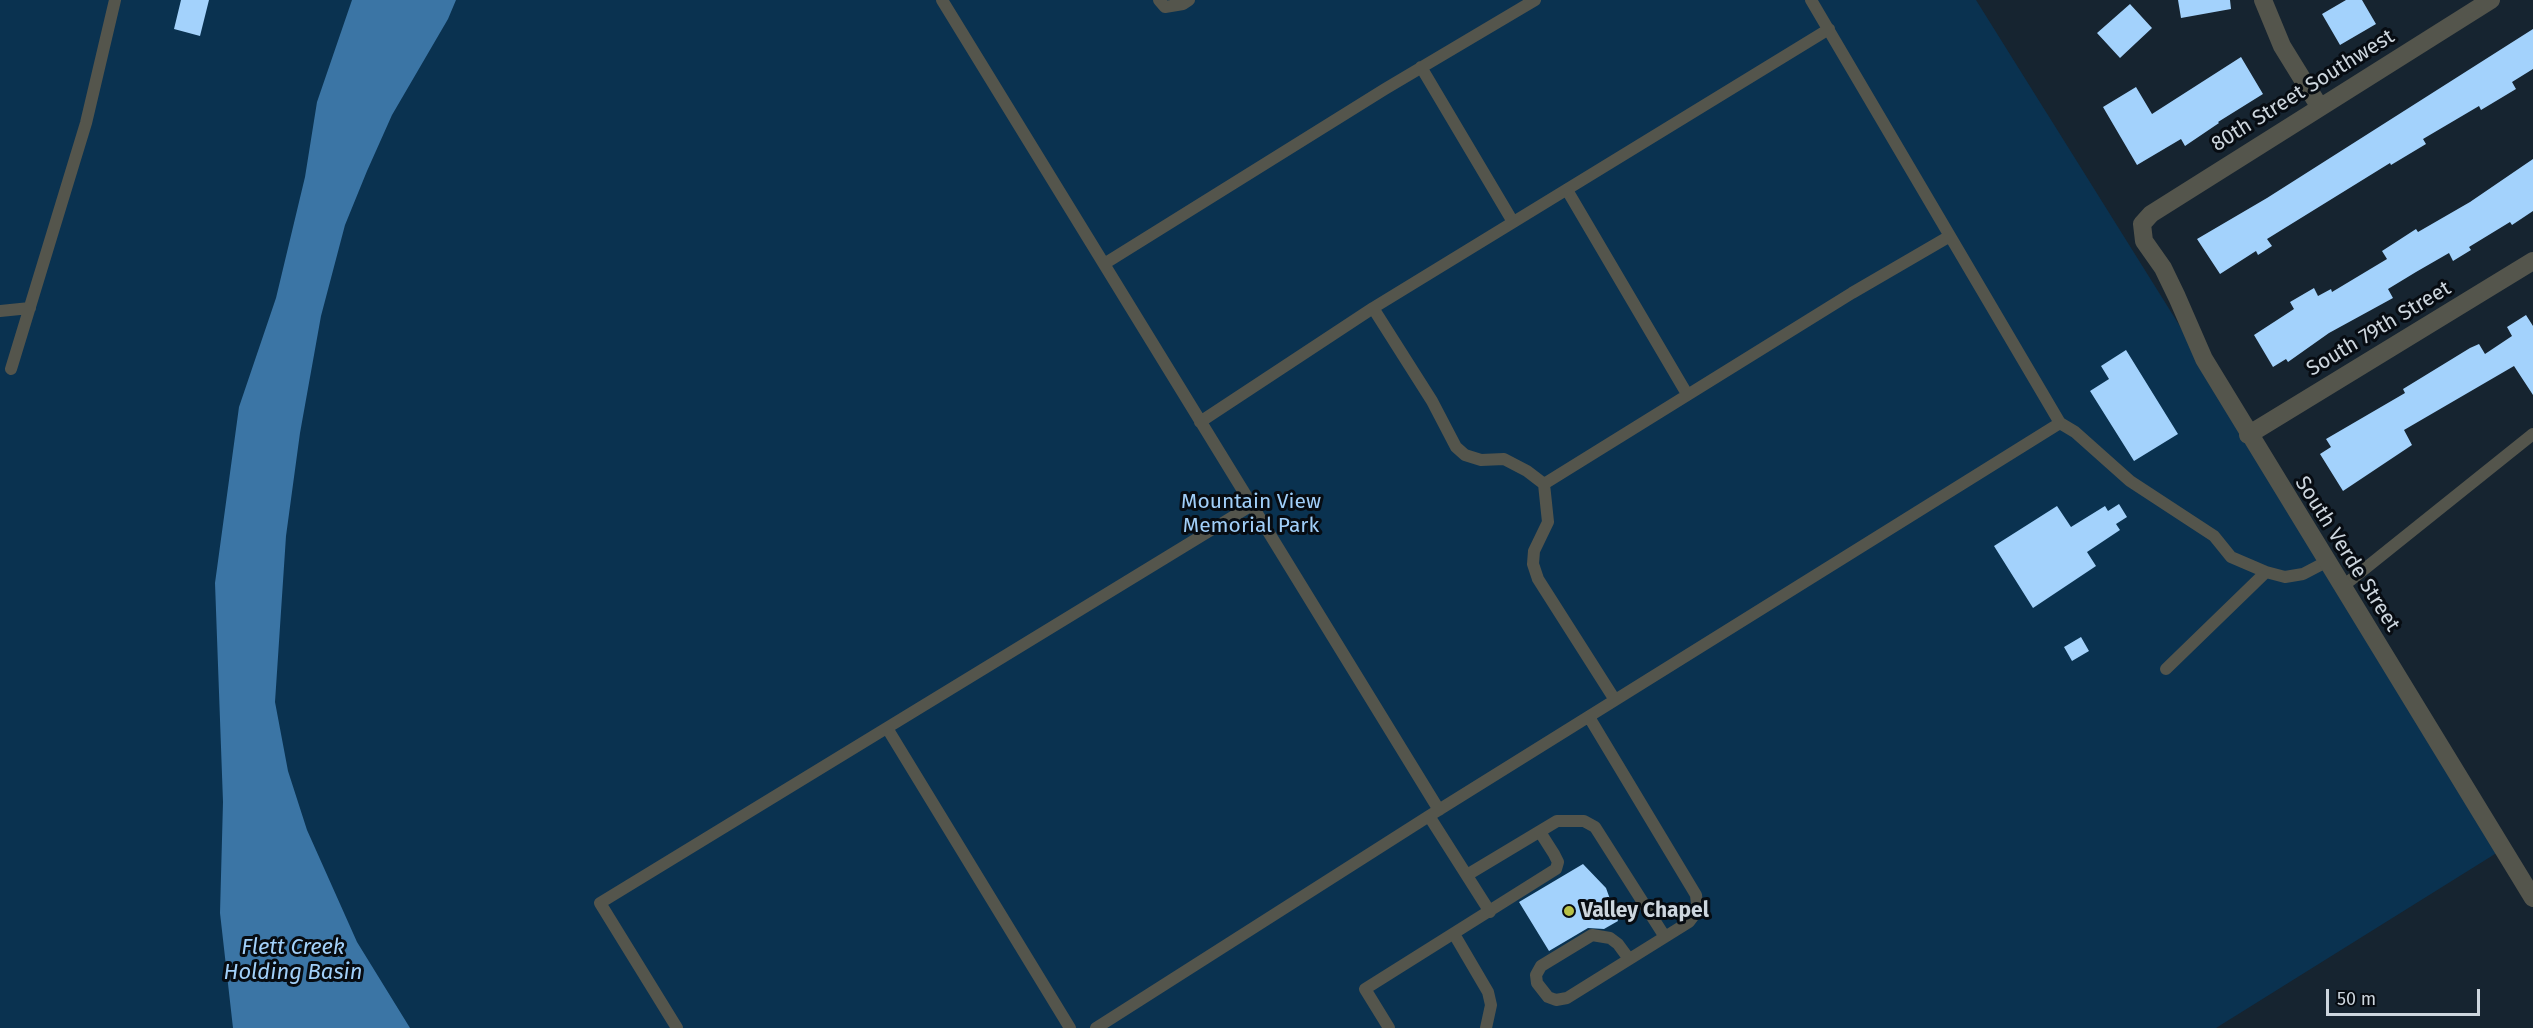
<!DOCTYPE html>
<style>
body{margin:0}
#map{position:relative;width:2533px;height:1028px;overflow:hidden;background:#162430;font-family:"Fira Sans",sans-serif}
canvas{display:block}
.scale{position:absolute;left:2326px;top:989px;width:154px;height:27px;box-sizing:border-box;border:3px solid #cdd6de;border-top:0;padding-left:8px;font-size:18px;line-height:21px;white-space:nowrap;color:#cdd6de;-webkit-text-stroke:4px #070c12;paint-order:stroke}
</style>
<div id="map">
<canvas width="2533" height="1028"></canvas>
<div class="scale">50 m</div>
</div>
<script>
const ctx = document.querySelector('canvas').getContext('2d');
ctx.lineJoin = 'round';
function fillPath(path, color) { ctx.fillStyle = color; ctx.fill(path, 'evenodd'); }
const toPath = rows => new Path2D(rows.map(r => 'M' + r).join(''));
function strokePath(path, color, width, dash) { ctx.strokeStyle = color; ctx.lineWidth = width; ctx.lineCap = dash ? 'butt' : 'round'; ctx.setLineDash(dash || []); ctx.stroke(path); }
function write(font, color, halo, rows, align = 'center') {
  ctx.font = font + ' "Fira Sans",sans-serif'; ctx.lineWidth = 6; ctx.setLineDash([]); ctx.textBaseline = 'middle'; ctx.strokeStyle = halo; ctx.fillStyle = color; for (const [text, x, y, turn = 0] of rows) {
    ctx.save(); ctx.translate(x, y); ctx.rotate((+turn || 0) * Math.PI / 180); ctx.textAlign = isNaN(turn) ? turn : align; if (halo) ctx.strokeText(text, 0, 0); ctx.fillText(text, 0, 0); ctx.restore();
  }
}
fillPath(toPath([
 [0,0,1976,0,2248,435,2503,849,2216,1028,0,1028]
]), '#0a3250');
fillPath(toPath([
 [352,0,456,0,448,19,392,115,367,171,345,225,321,316,300,433,286,536,275,702,288,771,307,830,357,942,410,1028,233,1028,220,913,223,802,215,583,239,407,276,298,305,177,317,102]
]), '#3b75a5');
fillPath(toPath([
 [181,0,209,0,200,36,174,29],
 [2178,0,2230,0,2231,9,2181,18],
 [2346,0,2362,0,2376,24,2340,45,2322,14],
 [2130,4,2152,28,2120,58,2097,33],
 [2533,29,2533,69,2512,82,2516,89,2481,110,2479,106,2423,139,2426,144,2391,165,2390,163,2267,239,2272,246,2258,255,2256,251,2220,274,2197,239,2267,198],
 [2241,57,2263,94,2218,122,2219,123,2185,146,2181,139,2137,165,2103,107,2136,87,2152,114],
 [2533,159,2533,211,2512,225,2510,222,2469,247,2471,250,2453,261,2449,253,2416,272,2388,289,2393,298,2329,333,2288,362,2286,359,2273,367,2254,335,2294,309,2290,302,2314,288,2318,296,2331,289,2332,292,2387,259,2382,251,2416,229,2418,232,2470,202],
 [2526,315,2533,326,2533,395,2514,366,2404,430,2412,445,2343,491,2320,454,2331,447,2326,439,2405,393,2403,389,2470,348,2479,344,2485,354,2512,336,2507,327],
 [2126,350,2178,434,2134,461,2090,391,2109,379,2101,366],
 [2119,504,2127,517,2116,524,2120,530,2087,552,2096,566,2033,608,1994,546,2057,506,2071,527,2105,506,2108,511],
 [2081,637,2089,651,2072,661,2064,647],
 [1583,864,1606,888,1618,921,1604,929,1588,928,1549,951,1519,902]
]), '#a3d2fc');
strokePath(toPath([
 [942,0,1439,810],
 [1159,0,1165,7,1183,4,1189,0],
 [1421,67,1513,222],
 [1567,190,1687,394],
 [1104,264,1385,89,1535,0],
 [1373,308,1432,401,1456,447,1465,455,1481,460,1504,459,1527,471,1544,484],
 [0,311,30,308],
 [11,369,86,123,115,0],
 [1200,422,1373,308,1829,29],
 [2060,423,2075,432,2130,481,2214,536,2231,557,2266,572,2285,577,2303,574,2326,562],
 [2342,587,2533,434],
 [2166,669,2266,572],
 [1615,700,1538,579,1533,564,1534,551,1548,522,1544,484,1852,293,1950,236],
 [1589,717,1696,895,1697,904,1695,914,1689,922,1567,998,1556,1000,1548,997,1537,983,1536,975,1541,966,1592,935,1610,938,1618,944,1629,959],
 [887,728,1070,1028],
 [1429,816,1490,912],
 [1467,875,1557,821,1584,821,1595,827,1665,937],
 [1454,934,1488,992,1491,1005,1486,1028],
 [677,1028,600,903,1252,505],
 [1096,1028,1429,816,2060,423,1811,0],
 [1389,1028,1365,989,1556,869,1558,862,1554,854,1540,832]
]), '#54554c', 12);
strokePath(toPath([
 [2263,0,2282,46,2319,106],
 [2491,0,2151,214,2142,224,2144,241,2163,268,2177,297,2204,359,2533,898],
 [2248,435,2533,261]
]), '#54554c', 18);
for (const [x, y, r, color] of [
 [1569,911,6,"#b8c147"]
]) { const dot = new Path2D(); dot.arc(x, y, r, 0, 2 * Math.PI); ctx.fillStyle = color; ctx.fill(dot); strokePath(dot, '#070c12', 2); }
write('21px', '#cdd6de', '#070c12', [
 ["80th Street Southwest",2303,91,-32],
 ["South 79th Street",2379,329,-31],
 ["South Verde Street",2347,554,58]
]);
write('21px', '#a1cff9', '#070c12', [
 ["Mountain View",1251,502],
 ["Memorial Park",1251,526]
]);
write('bold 21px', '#cdd6de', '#070c12', [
 ["Valley Chapel",1581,911]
], 'left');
write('italic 22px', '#a2d0f9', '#070c12', [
 ["Flett Creek",293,948],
 ["Holding Basin",293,973]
]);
</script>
